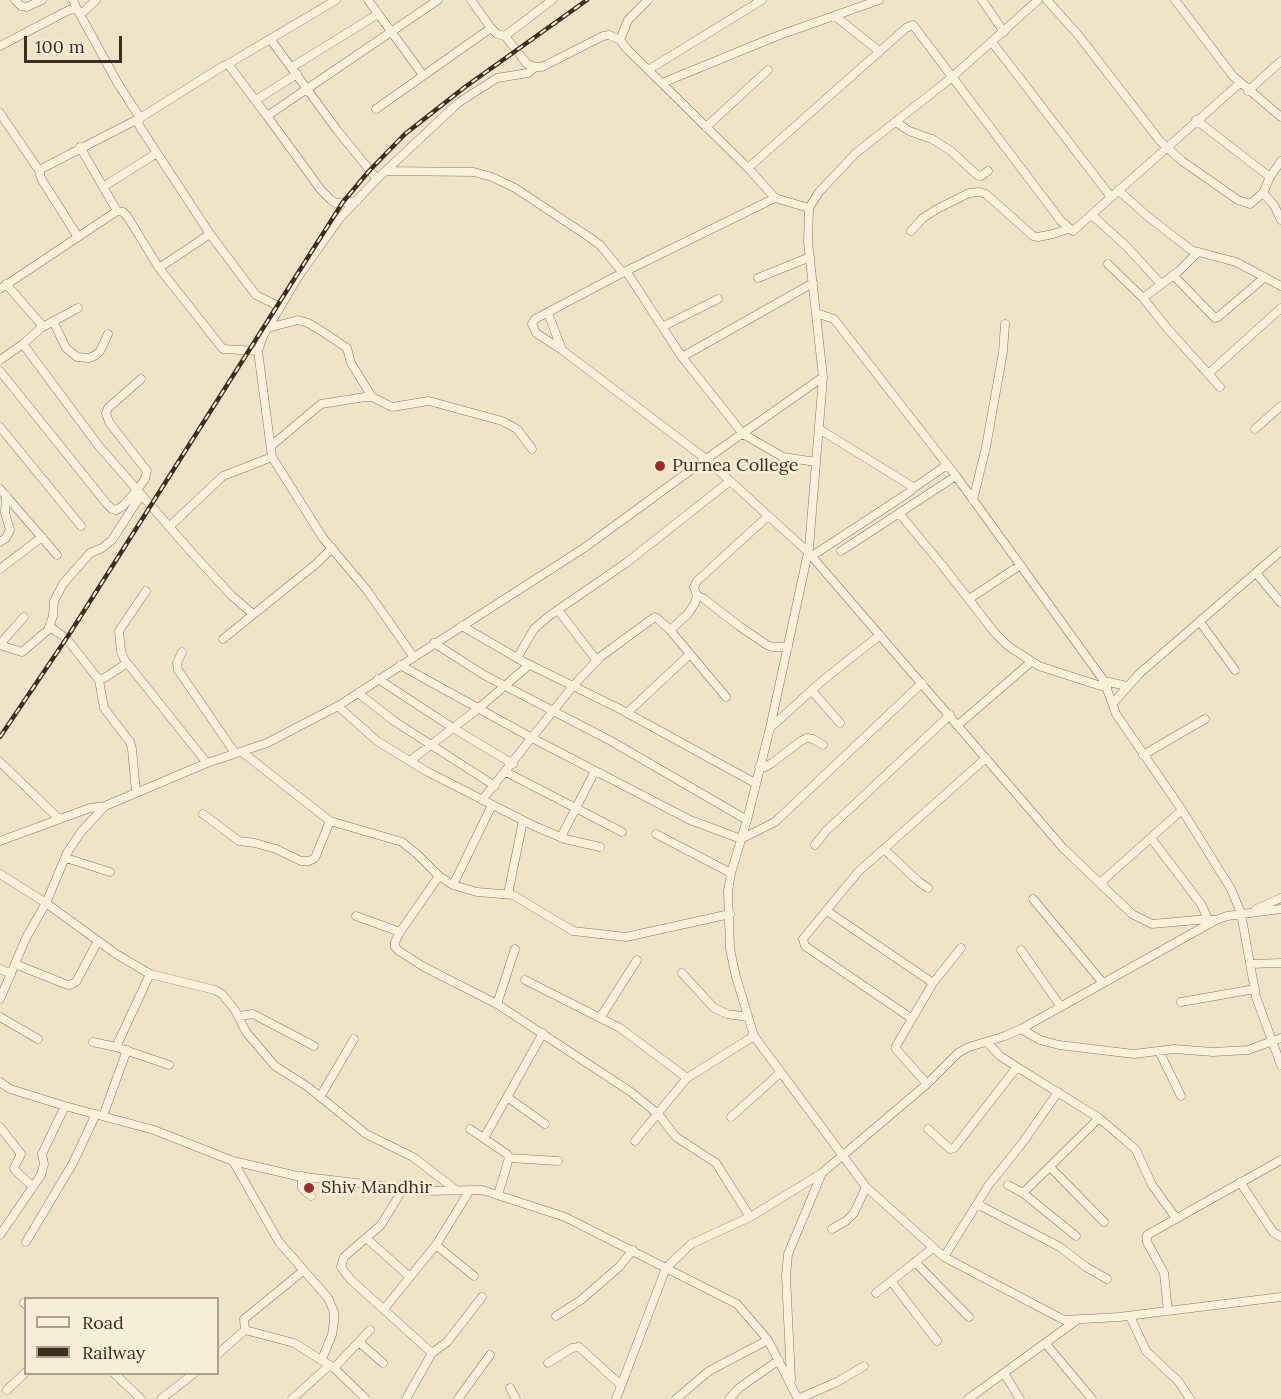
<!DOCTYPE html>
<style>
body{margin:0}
#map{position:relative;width:1281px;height:1399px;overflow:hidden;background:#f0e4c8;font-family:Lora,serif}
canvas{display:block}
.legend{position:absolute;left:24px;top:1297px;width:195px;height:78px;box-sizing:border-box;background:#f7eed8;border:2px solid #ada18e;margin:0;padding:8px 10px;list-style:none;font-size:18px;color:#3d2e20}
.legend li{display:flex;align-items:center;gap:12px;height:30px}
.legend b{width:30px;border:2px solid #ada18e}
.scale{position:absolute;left:24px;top:36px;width:98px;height:27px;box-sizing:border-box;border:3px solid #3d2e20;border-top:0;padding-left:8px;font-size:18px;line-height:21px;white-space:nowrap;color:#3d2e20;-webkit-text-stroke:4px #f7eed8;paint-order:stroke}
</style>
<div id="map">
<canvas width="1281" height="1399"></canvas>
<ul class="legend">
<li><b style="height:8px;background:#faf1dc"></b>Road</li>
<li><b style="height:8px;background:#3d2e20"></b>Railway</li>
</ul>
<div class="scale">100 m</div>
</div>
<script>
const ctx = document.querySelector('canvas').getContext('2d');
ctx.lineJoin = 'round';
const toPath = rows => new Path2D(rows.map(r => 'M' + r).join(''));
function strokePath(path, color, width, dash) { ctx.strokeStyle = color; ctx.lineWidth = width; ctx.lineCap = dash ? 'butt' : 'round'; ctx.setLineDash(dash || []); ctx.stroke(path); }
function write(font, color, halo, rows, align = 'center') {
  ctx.font = font + ' Lora,serif'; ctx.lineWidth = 5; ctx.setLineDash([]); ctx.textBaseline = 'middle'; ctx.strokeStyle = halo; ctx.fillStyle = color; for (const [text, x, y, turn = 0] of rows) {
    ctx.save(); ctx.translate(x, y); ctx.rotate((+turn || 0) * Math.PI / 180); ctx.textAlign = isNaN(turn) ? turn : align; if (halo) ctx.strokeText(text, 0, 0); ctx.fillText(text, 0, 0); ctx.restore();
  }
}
const minor = toPath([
 [15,0,21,6,27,7,42,0],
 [73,0,77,9],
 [368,0,423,75],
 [471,0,491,28,497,34,505,36,527,64,535,67,542,67,603,36,609,35,620,40,627,49,748,168,775,198,809,208],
 [982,0,1004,32],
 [1038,0,951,78,856,153,819,192,809,208,808,242,823,377,809,548,770,728,747,820,731,873,728,891,730,949,736,977,754,1036,866,1187,944,1257,1064,1320,1119,1317,1281,1297],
 [1047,0,1079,36,1160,141,1182,161,1238,200,1250,204,1263,193,1270,177,1281,161],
 [1175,0,1233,76,1281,117],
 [81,14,96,0],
 [835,16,879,51],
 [505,36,552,0],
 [271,40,337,130,377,179],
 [620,40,628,20,648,0],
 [992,42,1111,197],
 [0,46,69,10,77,9,117,82,140,118,41,169,40,175,42,180,78,237],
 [228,64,336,0],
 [292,67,378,14],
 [648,70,762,0],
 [662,83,777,36,879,0],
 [1248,91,1281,61],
 [256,100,297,74],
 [376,109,491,28],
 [0,113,40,172],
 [267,116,321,190,331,200,336,203,357,201],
 [1196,120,1270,177],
 [896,122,909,131,932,139,951,151,977,175,981,176,988,171],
 [706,127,768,70],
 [80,147,117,211],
 [748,168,906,28,913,25,1061,221,1073,231,1240,83],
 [386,171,474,172,492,177,515,188,589,237,600,245,623,273],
 [103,187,157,153],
 [1118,190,1146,215,1191,250,1236,262,1281,286],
 [1263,193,1274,205,1281,220],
 [775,198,626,271,535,319,532,324,536,333,562,350,706,459,808,552,1063,848,1132,914,1152,924,1208,919,1216,920],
 [1092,215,1127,247,1161,284],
 [911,231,923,218,937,209,969,193,979,192,986,194,1033,236,1038,237,1053,234,1068,229],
 [210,234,256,295,280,307],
 [1108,264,1143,298,1167,328,1220,387],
 [159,268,223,349,258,351],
 [626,271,682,357,743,434,783,457,816,462],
 [1173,275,1215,318,1218,317,1265,277],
 [758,278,810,257],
 [0,289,117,211,123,212,127,216,159,268,210,234,140,127,138,123,140,118,223,66,228,64,267,116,438,0],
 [1143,298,1179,271,1197,253],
 [548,313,562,350],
 [816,313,834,319,956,476,1104,681,1116,714,1182,810,1231,889,1241,913,1256,997,1281,1065],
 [53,321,66,348,77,357,89,358,96,355,100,351,108,334],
 [664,326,718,299],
 [41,328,78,308],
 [268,328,298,320,308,323,320,330,347,348,351,363,372,397],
 [23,344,98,445,193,554,232,596,253,614],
 [682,357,813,283],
 [0,360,23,344,41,328,40,323,6,284],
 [0,371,107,504,112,509,116,510,123,506,137,490,145,479,147,471,109,422,106,413,108,408,141,379],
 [1208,374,1281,308],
 [0,427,81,526],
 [1255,429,1281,406],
 [271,446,321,404,365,397,372,397,392,407,429,401,502,421,517,429,532,449],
 [0,489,57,555],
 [912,489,947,465],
 [973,500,986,447,1003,352,1005,324],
 [899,513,942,565,995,633,1008,646,1039,666,1107,688],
 [170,526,223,476,272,457],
 [0,542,6,538,10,530,5,513,6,495],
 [841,551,956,476],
 [812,556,911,491,913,487,819,429],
 [0,569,42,537],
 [1256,573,1281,603],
 [146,591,119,631,121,651,124,659,207,763],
 [697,596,703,598,739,626,767,645,773,647,788,647],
 [969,599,1019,566],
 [558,610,597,661],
 [1200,622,1235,670],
 [462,626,524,662,618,708,755,783],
 [50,627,66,638,99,680,104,708,130,742,132,749,136,792],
 [670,630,688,614,695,603,697,596,694,587,697,581,768,516],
 [223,639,316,564,332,548],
 [434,643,484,675,611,741,747,820],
 [0,644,24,617],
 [0,645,22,652,48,630,53,616,54,601,63,584,90,553,102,548,112,540,141,495],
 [182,652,177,663,178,670,235,753],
 [413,656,366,589,323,538,272,457,258,351,263,336,298,277,340,218,377,179,458,103,497,78,528,73,535,67],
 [517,658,534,629,549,616,626,563,730,481],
 [400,665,532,738,690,820,741,839,775,822,922,683],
 [378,679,453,728,513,764],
 [99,680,106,677,127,663],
 [1104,681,1127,686],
 [812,691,840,723],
 [358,693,394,721,495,786],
 [1113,703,1140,673,1281,551],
 [338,706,377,741,426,771,534,826,565,839,600,847],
 [627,713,690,654],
 [958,725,1031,662],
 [770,728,822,681,880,635],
 [242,752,330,821,402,842,417,854,439,876,453,885,477,892,513,895,573,931,626,937,730,914],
 [1143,755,1205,719],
 [410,761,479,708,529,665],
 [0,762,59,819],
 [759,767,765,767,772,763,801,741,807,738,813,739,823,745],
 [506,772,622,832],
 [482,800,573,686,600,657,652,619,655,617,658,619,670,630,726,697],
 [203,814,239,841,255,843,276,849,301,861,309,861,315,858,330,821],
 [656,834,731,873],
 [561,837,595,771],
 [1151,838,1201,904,1208,919],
 [0,841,90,808,105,806],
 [815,845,826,831,950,715],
 [885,850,919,882,928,888],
 [66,858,110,872],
 [0,874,46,903,116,954,150,974,215,990,222,994,235,1010,246,1032,275,1066,308,1087,366,1134,413,1157,456,1190],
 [1100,883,1182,810],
 [453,885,492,805],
 [508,894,523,821],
 [1033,899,1103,983],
 [1256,909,1281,898],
 [827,911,933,983],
 [356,916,400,932,395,942,395,947,399,951,424,967,497,1004,631,1092,658,1114,676,1137,716,1163,750,1217],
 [400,932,439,876],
 [1021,950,1061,1007],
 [15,964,65,984,70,985,76,982,98,941],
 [1250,964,1281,963],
 [0,969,11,974],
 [682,973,714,1008,727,1014,748,1017],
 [525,980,620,1028,687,1078],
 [0,999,26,938,46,903,67,853,81,832,105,806,207,763,267,743,338,706,584,548,706,459,823,377],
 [1181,1002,1255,989],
 [497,1004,515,949],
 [238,1016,253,1014,314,1046],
 [0,1017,38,1039],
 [600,1018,637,960],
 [911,1018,805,946,803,939,858,872,986,758],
 [1021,1029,1040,1040,1059,1045,1134,1054,1174,1049,1213,1052,1248,1050,1281,1038],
 [93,1042,116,1047,169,1065],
 [987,1042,1000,1056,1017,1067,1099,1118,1126,1141,1136,1150,1152,1185,1176,1218],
 [116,1047,150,974],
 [1159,1051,1181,1096],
 [0,1082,10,1089,65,1106,154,1130,233,1161,297,1176,424,1191,482,1190,565,1217,737,1304,768,1340,798,1399],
 [927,1084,896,1049,896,1046,933,983,961,948],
 [320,1097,354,1039],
 [507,1097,545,1124],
 [103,1116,127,1050],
 [731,1117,780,1073],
 [0,1127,21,1154,14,1168,16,1171,33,1187],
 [470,1129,507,1154,509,1158,498,1195],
 [928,1129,950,1149,954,1148,1017,1067],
 [484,1138,543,1033],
 [635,1141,687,1078,754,1036],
 [509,1158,558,1161],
 [233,1161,279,1242,328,1298,334,1312,334,1321,332,1335,322,1359],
 [1050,1167,1104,1222],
 [302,1176,302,1188,311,1196],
 [1240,1182,1273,1232,1281,1237],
 [1008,1185,1023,1193,1076,1236],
 [403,1189,381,1225,344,1257,341,1267,350,1279,432,1353],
 [1023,1193,1099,1118],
 [977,1204,1060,1247,1086,1267,1107,1279],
 [832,1229,846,1221,854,1213,866,1187],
 [0,1235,41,1175,44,1164,42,1154,65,1106],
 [366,1238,410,1277],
 [26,1242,73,1163,96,1114],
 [436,1245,474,1276],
 [944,1257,988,1186,1023,1142,1058,1092],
 [915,1262,969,1317],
 [891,1281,937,1341],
 [876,1293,933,1248],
 [24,1303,26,1305],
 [384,1309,436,1245,470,1190],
 [1168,1311,1164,1273,1147,1242,1147,1235,1281,1160],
 [556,1316,581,1300,619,1267,633,1250],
 [1130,1316,1146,1351,1179,1382,1190,1399],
 [245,1330,244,1319,303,1271],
 [359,1342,383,1363],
 [1046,1344,1092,1399],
 [218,1354,245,1330,294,1343,334,1368,366,1399],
 [548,1363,572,1348,579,1347,621,1385],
 [334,1368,370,1330],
 [1004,1373,1020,1399],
 [115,1374,141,1399],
 [791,1380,786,1276,788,1254,822,1173],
 [510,1388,516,1399],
 [7,1390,26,1372],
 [161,1399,193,1374],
 [292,1399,330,1365],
 [406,1399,432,1353,447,1342,482,1297],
 [458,1399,490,1355],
 [616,1399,666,1268,691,1244,750,1217,822,1173,927,1084,958,1053,969,1047,1005,1036,1021,1029,1216,920,1227,916,1281,909],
 [676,1399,709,1371,768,1340],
 [729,1399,739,1388,779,1360],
 [798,1399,837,1382,864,1366],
 [968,1399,1077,1320]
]);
strokePath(minor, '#8d765c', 9);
strokePath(minor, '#faf1dc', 8);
const rail = toPath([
 [0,737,70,633,343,202,369,171,405,134,465,87,587,0]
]);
strokePath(rail, '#3d2e20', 4.5);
strokePath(rail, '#f7eed8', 2, [7]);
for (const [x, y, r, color] of [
 [660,466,6,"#9e2a2b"],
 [309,1188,6,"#9e2a2b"]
]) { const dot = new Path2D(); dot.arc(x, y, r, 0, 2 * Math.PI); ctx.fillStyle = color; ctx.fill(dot); strokePath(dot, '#f7eed8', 2); }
write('18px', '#3d2e20', '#f7eed8', [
 ["Purnea College",672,466],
 ["Shiv Mandhir",321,1188]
], 'left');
</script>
